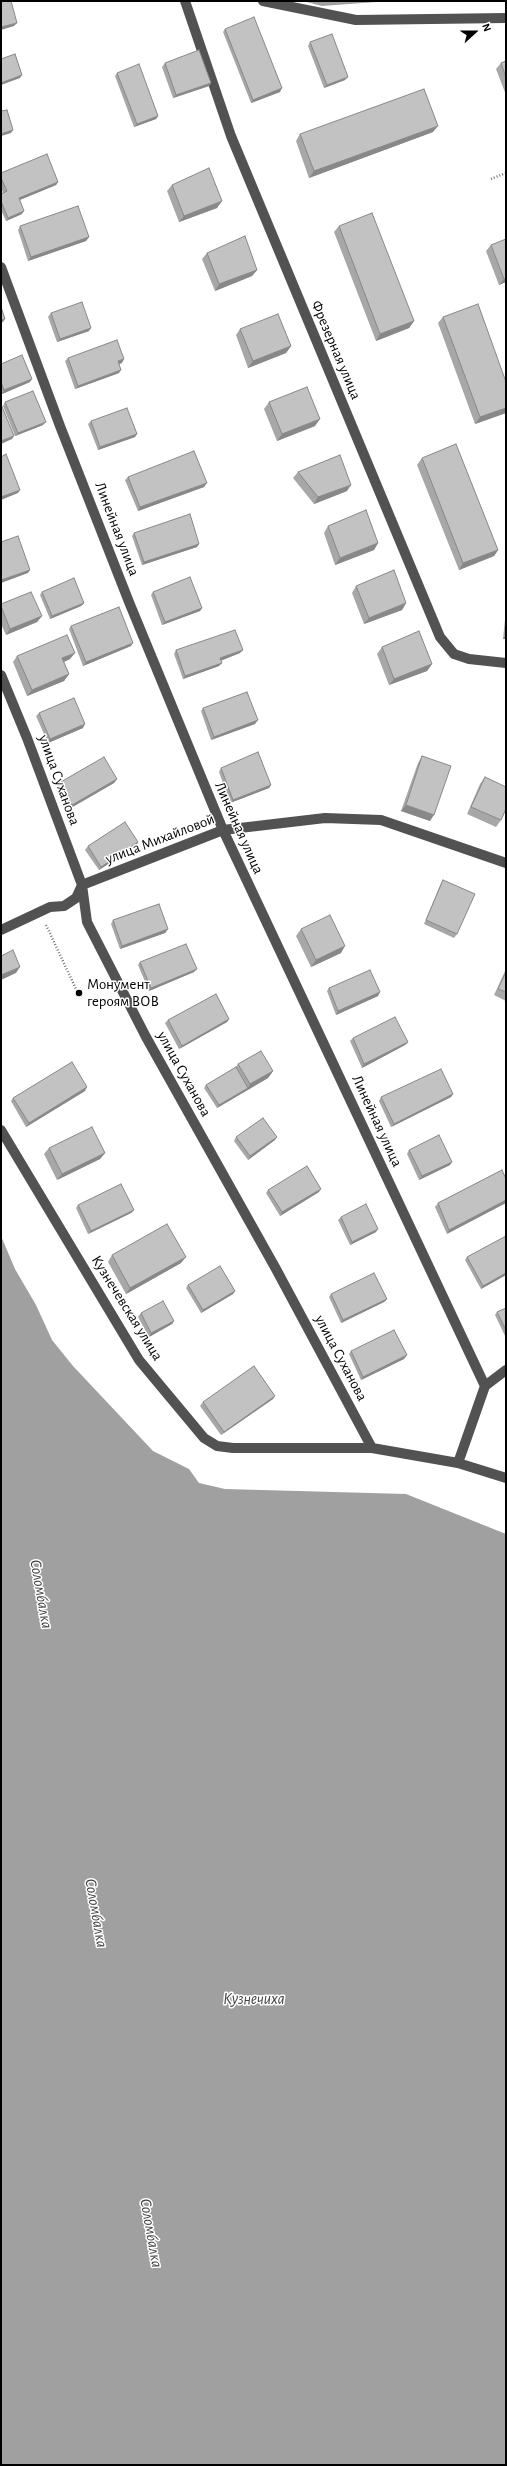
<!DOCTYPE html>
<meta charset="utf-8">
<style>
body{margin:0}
#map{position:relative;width:507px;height:2466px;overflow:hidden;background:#fff;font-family:"Alegreya Sans",sans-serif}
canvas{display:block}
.frame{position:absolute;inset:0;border:2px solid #000;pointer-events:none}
.north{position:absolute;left:455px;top:12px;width:40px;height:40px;-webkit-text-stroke:3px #fff;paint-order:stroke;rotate:69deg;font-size:11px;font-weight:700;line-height:16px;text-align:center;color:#000}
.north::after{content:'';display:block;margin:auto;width:14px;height:18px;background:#000;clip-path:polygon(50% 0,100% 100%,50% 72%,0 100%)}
</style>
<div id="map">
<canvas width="507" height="2466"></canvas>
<div class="frame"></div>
<div class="north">N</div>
</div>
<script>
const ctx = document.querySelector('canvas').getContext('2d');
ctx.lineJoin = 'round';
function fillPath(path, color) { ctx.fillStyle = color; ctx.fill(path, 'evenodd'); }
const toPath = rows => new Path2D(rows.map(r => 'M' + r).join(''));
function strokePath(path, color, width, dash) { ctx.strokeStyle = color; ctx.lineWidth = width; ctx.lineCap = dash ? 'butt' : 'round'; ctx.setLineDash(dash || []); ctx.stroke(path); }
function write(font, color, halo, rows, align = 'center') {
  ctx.font = font + ' "Alegreya Sans",sans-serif'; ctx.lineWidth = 3; ctx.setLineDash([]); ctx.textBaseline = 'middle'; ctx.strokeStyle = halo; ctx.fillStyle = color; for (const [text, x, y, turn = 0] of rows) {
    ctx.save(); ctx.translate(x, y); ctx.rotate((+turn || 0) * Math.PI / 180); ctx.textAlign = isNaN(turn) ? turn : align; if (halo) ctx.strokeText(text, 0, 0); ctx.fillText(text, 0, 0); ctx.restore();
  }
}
fillPath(toPath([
 [303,1,390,1,322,6],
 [1,1236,15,1269,36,1305,52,1340,73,1366,153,1451,189,1469,199,1483,225,1489,406,1494,506,1534,506,2465,1,2465]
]), '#a0a0a0');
strokePath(toPath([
 [491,179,506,173],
 [46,925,76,989]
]), '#747474', 2.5, [1, 2]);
strokePath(toPath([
 [185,1,231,136,440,637,454,654,469,659,506,663],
 [263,1,356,20,506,18],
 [1,267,60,426,129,602,223,830,485,1386],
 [1,675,27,738,82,885,87,922,146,1037,276,1269,372,1448],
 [1,930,50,907,64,906,76,898,82,885,223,830,325,818,381,820,506,863],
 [1,1130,139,1360,204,1438,217,1446,233,1448,372,1448,458,1463,506,1478],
 [458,1463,485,1386,506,1370]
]), '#525252', 10);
fillPath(toPath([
 [225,29,280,92,251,103,223,32],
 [310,42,345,80,324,88,308,46],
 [506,61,506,95,496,69,501,63],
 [165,63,211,83,209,86,173,98,162,67],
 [117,73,158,116,156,119,134,127,115,76],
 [433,132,309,178,296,141,300,134],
 [1,173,58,182,56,185,20,200,22,214,6,221,1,210,1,194,3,193,1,187],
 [172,185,217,208,179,222,167,191],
 [20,226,89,237,86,241,28,261,18,230],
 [339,226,414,321,409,328,376,341,334,232],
 [491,245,506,282,499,285,486,251],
 [207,253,257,270,252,276,215,291,202,259],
 [51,313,89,331,57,342,48,317],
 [443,317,506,382,506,413,475,424,438,323],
 [240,329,291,346,286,353,248,368,236,335],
 [68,358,122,363,119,364,119,373,75,389,65,361],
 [1,364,30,382,2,394,1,391],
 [5,402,43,425,15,436,3,406],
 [269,402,315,426,277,441,264,409],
 [91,421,137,434,135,437,98,450,88,424],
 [422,458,498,550,494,556,459,570,417,465],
 [298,472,347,491,314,504,293,478],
 [128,477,204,487,138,511,125,480],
 [328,526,378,543,374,550,335,565,324,533],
 [134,533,197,547,142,565,132,536],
 [356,586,406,603,402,610,364,624,352,593],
 [42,592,84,603,81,606,50,619,40,595],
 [153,592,202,608,200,611,162,625,151,595],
 [1,604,42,616,37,622,6,635,1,624],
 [506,610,506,639,503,639],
 [71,626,131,646,83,666,69,629],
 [382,647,432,664,427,671,389,685,377,654],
 [176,650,240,653,221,660,219,666,183,679,174,654],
 [17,656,70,659,64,662,69,674,64,681,27,696,13,662],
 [203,708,255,724,211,740,201,711],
 [39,713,83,728,48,743,36,716],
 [422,756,430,821,401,811,418,763],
 [221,768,271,785,269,788,230,803,219,772],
 [485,777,501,820,496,827,467,814,480,784],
 [117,779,114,783,69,809,57,786,59,783],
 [138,842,136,846,99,870,85,850,88,846],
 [443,880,457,934,454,938,424,924,441,883],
 [113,920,168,929,165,933,120,949,111,924],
 [301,929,341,953,311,967,296,936],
 [140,962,194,972,149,991,138,965],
 [506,969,506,1001,494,995],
 [329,988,378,996,336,1015,327,991],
 [229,1019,227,1022,179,1049,165,1023,168,1020],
 [353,1038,408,1042,405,1045,362,1068,350,1041],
 [238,1064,273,1071,268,1078,217,1108,204,1088,206,1085,236,1067],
 [85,1091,26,1127,11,1101,13,1098],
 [453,1094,451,1097,391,1127,379,1101,381,1097],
 [236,1137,275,1140,248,1160,234,1141],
 [49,1148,105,1153,100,1159,57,1180,44,1154],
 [409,1150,450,1165,419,1180,407,1154],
 [502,1170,447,1234,435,1207,438,1203],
 [268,1190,319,1192,280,1216,266,1193],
 [78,1205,134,1210,131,1213,88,1234,76,1208],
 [341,1217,376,1232,350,1245,338,1220],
 [112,1255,181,1263,126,1294,108,1262],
 [467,1257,506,1275,481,1289,465,1260],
 [188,1285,235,1291,233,1294,201,1313,186,1288],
 [331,1294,387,1299,384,1302,341,1323,329,1297],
 [506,1308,506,1338,495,1315,497,1312],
 [141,1313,174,1321,172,1324,149,1337,138,1317],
 [351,1351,404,1359,361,1380,349,1354],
 [273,1399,221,1435,200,1406,203,1402]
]), '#a7a7a7');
fillPath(toPath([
 [17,23,14,26,1,30,1,27],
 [22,75,20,78,1,85,1,83],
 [348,77,345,80,324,88,327,85],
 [211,83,209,86,173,98,176,95],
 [282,88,280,92,251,103,253,100],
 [158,116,156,119,134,127,137,124],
 [438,126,433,132,309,178,314,171],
 [13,130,11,133,1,136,1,134],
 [58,182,56,185,17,201,19,198],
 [222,201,217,208,179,222,184,216],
 [24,211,22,214,6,221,8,218],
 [89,237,86,241,28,261,31,257],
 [257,270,252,276,215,291,219,284],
 [506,278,506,282,499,285,504,279],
 [5,319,3,322,1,323,1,320],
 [414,321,409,328,376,341,380,334],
 [91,328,89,331,57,342,60,339],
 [291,346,286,353,248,368,253,361],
 [124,359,122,363,116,365,118,361],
 [121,370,119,373,75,389,78,386],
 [32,379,30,382,2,394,4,390],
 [506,408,506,413,475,424,480,417],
 [320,419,315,426,277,441,282,434],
 [46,422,43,425,15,436,18,433],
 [137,434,135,437,98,450,100,447],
 [14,436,12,439,1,444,1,441],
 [207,483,204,487,138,511,140,507],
 [351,485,347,491,314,504,318,497],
 [20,490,18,493,1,500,1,497],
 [378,543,374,550,335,565,340,558],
 [199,544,197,547,142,565,144,562],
 [498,550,494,556,459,570,463,563],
 [30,570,28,573,1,583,1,580],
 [84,603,81,606,50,619,52,616],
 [406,603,402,610,364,624,369,618],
 [202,608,200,611,162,625,165,622],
 [42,616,37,622,6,635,10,629],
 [506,635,506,639,503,639],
 [133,643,131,646,83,666,86,662],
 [243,650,240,653,218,662,220,658],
 [75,653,70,659,57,665,62,658],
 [222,663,219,666,183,679,185,676],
 [432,664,427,671,389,685,394,679],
 [69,674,64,681,27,696,32,690],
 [258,720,255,724,211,740,214,737],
 [85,724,83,728,48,743,50,739],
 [117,779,114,783,69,809,72,805],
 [271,785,269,788,230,803,233,800],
 [406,805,434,815,430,821,401,811],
 [138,842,136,846,99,870,101,867],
 [168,929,165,933,120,949,122,946],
 [345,946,341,953,311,967,316,960],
 [20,967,16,973,1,980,1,975],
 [197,969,194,972,149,991,151,988],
 [380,992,378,996,336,1015,338,1011],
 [229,1019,227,1022,179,1049,182,1046],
 [408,1042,405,1045,362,1068,364,1064],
 [273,1071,268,1078,246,1091,250,1084],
 [87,1087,85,1091,26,1127,29,1123],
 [248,1088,246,1091,217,1108,219,1105],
 [453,1094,451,1097,391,1127,394,1124],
 [277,1137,275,1140,248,1160,250,1156],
 [105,1153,100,1159,57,1180,62,1174],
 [452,1162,450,1165,419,1180,422,1176],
 [321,1189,319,1192,280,1216,282,1212],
 [506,1200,506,1203,447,1234,449,1230],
 [134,1210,131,1213,88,1234,91,1231],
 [378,1229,376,1232,350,1245,352,1242],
 [186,1257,181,1263,126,1294,130,1288],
 [506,1273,506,1275,481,1289,483,1286],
 [235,1291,233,1294,201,1313,203,1310],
 [387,1299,384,1302,341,1323,343,1320],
 [174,1321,172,1324,149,1337,151,1333],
 [407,1355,404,1359,361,1380,363,1377],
 [275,1396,273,1399,221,1435,224,1432]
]), '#888');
const building = toPath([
 [1,1,11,1,17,23,1,27,1,1],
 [254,17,282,88,253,100,225,29,254,17],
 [332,34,348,77,327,85,310,42,332,34],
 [199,50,211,83,176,95,165,63,199,50],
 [15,54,22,75,1,83,1,59,15,54],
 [506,61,506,77,501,63,506,61],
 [139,64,158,116,137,124,117,73,139,64],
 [424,89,438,126,314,171,300,134,424,89],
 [7,110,13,130,1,134,1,111,7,110],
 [47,154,58,182,19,198,24,211,8,218,1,201,1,194,7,191,1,178,1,173,47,154],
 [209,168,222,201,184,216,172,185,209,168],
 [78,206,89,237,31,257,20,226,78,206],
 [372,213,414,321,380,334,339,226,372,213],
 [245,236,257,270,219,284,207,253,245,236],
 [506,239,506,278,504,279,491,245,506,239],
 [82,302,91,328,60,339,51,313,82,302],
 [478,304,506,382,506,408,480,417,443,317,478,304],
 [1,307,5,319,1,320,1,307],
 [278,314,291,346,253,361,240,329,278,314],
 [117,340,124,359,118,361,121,370,78,386,68,358,117,340],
 [22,355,32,379,4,390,1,382,1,364,22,355],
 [307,387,320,419,282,434,269,402,307,387],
 [33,391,46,422,18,433,5,402,33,391],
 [1,404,14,436,1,441,1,404],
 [127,408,137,434,100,447,91,421,127,408],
 [456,444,498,550,463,563,422,458,456,444],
 [194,451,207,483,140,507,128,477,194,451],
 [6,454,20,490,1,497,1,457,6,454],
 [340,455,351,485,318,497,298,472,340,455],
 [366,510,378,543,340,558,328,526,366,510],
 [190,514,199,544,144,562,134,533,190,514],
 [18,536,30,570,1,580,1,542,18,536],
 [394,570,406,603,369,618,356,586,394,570],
 [190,577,202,608,165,622,153,592,190,577],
 [74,578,84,603,52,616,42,592,74,578],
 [31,592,42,616,10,629,1,606,1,604,31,592],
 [119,607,133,643,86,662,71,626,119,607],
 [235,630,243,650,220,658,222,663,185,676,176,650,235,630],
 [419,631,432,664,394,679,382,647,419,631],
 [67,635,75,653,62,658,69,674,32,690,17,656,67,635],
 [247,692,258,720,214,737,203,708,247,692],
 [74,698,85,724,50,739,39,713,74,698],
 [258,752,271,785,233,800,221,768,258,752],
 [422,756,451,766,434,815,406,805,422,756],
 [104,757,117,779,72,805,59,783,104,757],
 [485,777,506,787,506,809,501,820,471,807,485,777],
 [125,822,138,842,101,867,88,846,125,822],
 [443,880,475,894,457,934,426,920,443,880],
 [159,904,168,929,122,946,113,920,159,904],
 [330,915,345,946,316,960,301,929,330,915],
 [186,944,197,969,151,988,140,962,186,944],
 [13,950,20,967,1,975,1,956,13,950],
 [370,970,380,992,338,1011,329,988,370,970],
 [506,972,506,992,498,989,506,972],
 [216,994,229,1019,182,1046,168,1020,216,994],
 [395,1017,408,1042,364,1064,353,1038,395,1017],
 [261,1051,273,1071,250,1084,238,1064,261,1051],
 [72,1062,87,1087,29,1123,13,1098,72,1062],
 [236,1067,248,1088,219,1105,206,1085,236,1067],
 [441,1069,453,1094,394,1124,381,1097,441,1069],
 [263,1118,277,1137,250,1156,236,1137,263,1118],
 [92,1127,105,1153,62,1174,49,1148,92,1127],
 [439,1135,452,1162,422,1176,409,1150,439,1135],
 [307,1166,321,1189,282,1212,268,1190,307,1166],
 [502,1170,506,1179,506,1200,449,1230,438,1203,502,1170],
 [121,1184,134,1210,91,1231,78,1205,121,1184],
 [366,1204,378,1229,352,1242,341,1217,366,1204],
 [167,1224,186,1257,130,1288,112,1255,167,1224],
 [506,1236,506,1273,483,1286,467,1257,506,1236],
 [220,1266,235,1291,203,1310,188,1285,220,1266],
 [374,1273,387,1299,343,1320,331,1294,374,1273],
 [163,1301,174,1321,151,1333,141,1313,163,1301],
 [506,1308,506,1330,497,1312,506,1308],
 [394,1330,407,1355,363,1377,351,1351,394,1330],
 [254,1366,275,1396,224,1432,203,1402,254,1366]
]);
fillPath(building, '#c2c2c2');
strokePath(building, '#888', 1);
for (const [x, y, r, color] of [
 [79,993,4,"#000"]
]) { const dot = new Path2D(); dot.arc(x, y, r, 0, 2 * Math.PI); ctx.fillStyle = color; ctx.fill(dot); strokePath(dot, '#fff', 1.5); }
write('15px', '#000', '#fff', [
 ["Фрезерная улица",336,350,67],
 ["Линейная улица",117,529,69],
 ["улица Суханова",59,780,70],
 ["Линейная улица",239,828,66],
 ["улица Михайловой",160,839,-21],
 ["улица Суханова",184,1074,61],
 ["Линейная улица",377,1121,65],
 ["Кузнечевская улица",127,1308,58],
 ["улица Суханова",341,1358,62]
]);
write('15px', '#000', '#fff', [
 ["Монумент",87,984],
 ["героям ВОВ",87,1001]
], 'left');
write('italic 16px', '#414141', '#fff', [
 ["Соломбалка",41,1594,80],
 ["Соломбалка",96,1913,80],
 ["Кузнечиха",254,1999],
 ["Соломбалка",151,2233,80]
]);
</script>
